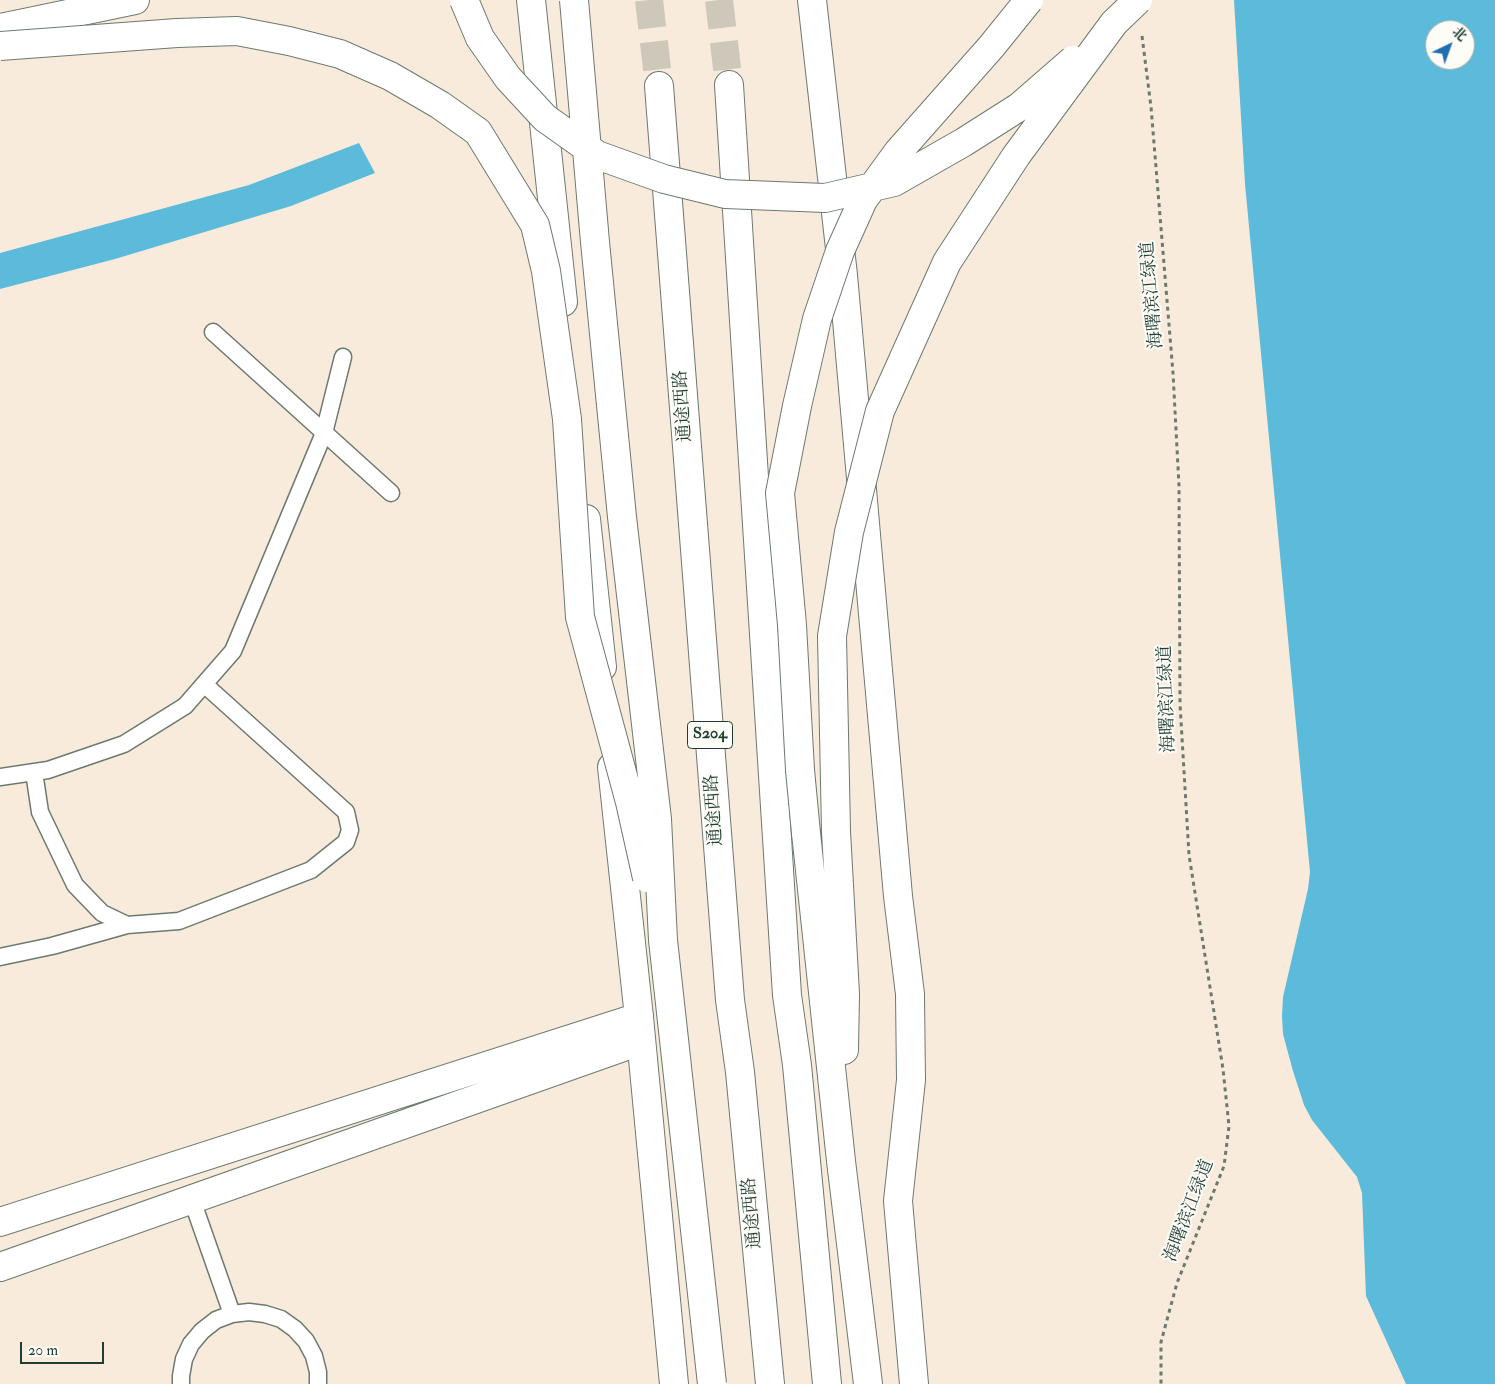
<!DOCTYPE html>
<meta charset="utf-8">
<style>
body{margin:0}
#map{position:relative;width:1495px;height:1384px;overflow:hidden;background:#f9ebdb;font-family:"IM FELL Double Pica","Noto Serif SC",serif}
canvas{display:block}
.north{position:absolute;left:1425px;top:20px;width:50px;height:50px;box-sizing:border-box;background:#fdfcf7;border:1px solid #a4b0a9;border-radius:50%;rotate:42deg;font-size:14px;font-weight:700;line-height:20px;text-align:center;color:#1f3d34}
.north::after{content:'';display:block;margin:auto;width:18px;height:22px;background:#1f6fb2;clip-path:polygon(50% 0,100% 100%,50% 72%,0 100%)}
.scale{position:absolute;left:20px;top:1342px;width:84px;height:22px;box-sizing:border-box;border:2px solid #1f3d34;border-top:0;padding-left:6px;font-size:15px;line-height:18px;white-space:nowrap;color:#1f3d34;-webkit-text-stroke:4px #fdfcf7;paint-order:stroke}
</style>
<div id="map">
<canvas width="1495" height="1384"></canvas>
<div class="north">北</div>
<div class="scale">20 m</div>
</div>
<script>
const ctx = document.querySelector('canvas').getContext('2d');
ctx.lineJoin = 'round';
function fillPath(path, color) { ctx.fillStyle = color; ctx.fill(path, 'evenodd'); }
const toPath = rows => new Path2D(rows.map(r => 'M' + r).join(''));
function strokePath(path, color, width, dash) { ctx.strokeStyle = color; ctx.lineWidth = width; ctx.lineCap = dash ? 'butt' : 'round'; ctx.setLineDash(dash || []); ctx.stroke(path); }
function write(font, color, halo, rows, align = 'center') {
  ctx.font = font + ' "IM FELL Double Pica","Noto Serif SC",serif'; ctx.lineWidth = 4; ctx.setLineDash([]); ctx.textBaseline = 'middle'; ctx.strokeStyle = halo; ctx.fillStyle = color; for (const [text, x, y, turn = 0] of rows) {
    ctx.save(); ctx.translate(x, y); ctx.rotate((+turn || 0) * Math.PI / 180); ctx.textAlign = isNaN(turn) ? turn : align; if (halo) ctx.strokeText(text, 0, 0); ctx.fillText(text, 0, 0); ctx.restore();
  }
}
fillPath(toPath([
 [1234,0,1495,0,1495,1384,1406,1384,1366,1296,1362,1193,1357,1177,1312,1120,1304,1105,1293,1071,1283,1034,1282,1016,1283,997,1308,889,1310,872,1245,184],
 [1435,30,1465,30,1465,60,1435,60],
 [359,143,375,173,291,206,115,259,0,289,0,253,249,185]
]), '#5cbada');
strokePath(toPath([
 [649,0,659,86],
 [719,0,729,85]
]), '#cdc8ba', 28, [28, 14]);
const lane = toPath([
 [213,332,391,493],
 [34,772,40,812,75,885,102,913,127,925,179,921,311,870,346,842,350,830,346,812,204,684],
 [0,777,48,770,124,744,185,706,233,651,324,433,343,357],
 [0,957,52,946,127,925],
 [192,1200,232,1314],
 [181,1384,181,1376,184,1359,191,1344,202,1331,216,1320,232,1314,249,1312,265,1314,281,1319,295,1329,306,1341,314,1356,318,1372,318,1384]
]);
const secondary = toPath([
 [0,1222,639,1017],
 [0,1267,640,1041]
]);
const primary = toPath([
 [531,0,563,302],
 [812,0,843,275,898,896,910,994,911,1080,898,1201,914,1384],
 [0,28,135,0],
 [729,85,787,995,797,1065,827,1384],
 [659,86,730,1000,740,1072,770,1384],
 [586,519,602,667],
 [612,767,639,1017,674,1384]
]);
const highway = toPath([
 [836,831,845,994,844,1050],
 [806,833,841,1161,868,1384]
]);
strokePath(lane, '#6b7a6e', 19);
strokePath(secondary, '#6b7a6e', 30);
strokePath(primary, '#6b7a6e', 30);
strokePath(highway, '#6b7a6e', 30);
strokePath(toPath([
 [1142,36,1151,107,1173,373,1179,486,1180,704,1189,855,1223,1069,1229,1126,1224,1166,1177,1283,1161,1342,1161,1384]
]), '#6b7a6e', 3, [4, 4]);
strokePath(lane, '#fff', 16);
strokePath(secondary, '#fff', 28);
strokePath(primary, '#fff', 28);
strokePath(highway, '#fff', 28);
const highwayBridge = toPath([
 [464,0,480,38,508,78,545,118,597,155,664,179,725,194,825,198,894,182,964,142,1019,107,1073,60],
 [574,0,595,242,622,517,657,819,663,940,712,1384],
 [0,46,177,33,237,31,289,41,340,54,390,76,440,105,478,132,535,225,546,271,567,419,580,617,630,802,647,878],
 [836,831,832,636,849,532,880,411,947,262,1016,156,1114,23,1138,0],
 [806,833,800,770,792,625,780,493,797,406,817,319,840,251,863,200,898,152,991,47,1029,0]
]);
strokePath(highwayBridge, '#6b7a6e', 30, []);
strokePath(highwayBridge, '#fff', 28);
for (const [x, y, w] of [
 [710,735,45]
]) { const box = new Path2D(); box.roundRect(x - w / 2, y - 13.5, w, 27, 4); ctx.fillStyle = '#fdfcf7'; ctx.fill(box); strokePath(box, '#1f3d34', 1); }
write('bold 16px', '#1f3d34', null, [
 ["S204",710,735]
]);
write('18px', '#1f3d34', '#fdfcf7', [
 ["海曙滨江绿道",1153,295,-95],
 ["通途西路",684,406,-94],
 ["海曙滨江绿道",1168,699,-92],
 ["通途西路",715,810,-94],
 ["海曙滨江绿道",1190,1211,-69],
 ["通途西路",753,1213,-95]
]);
</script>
